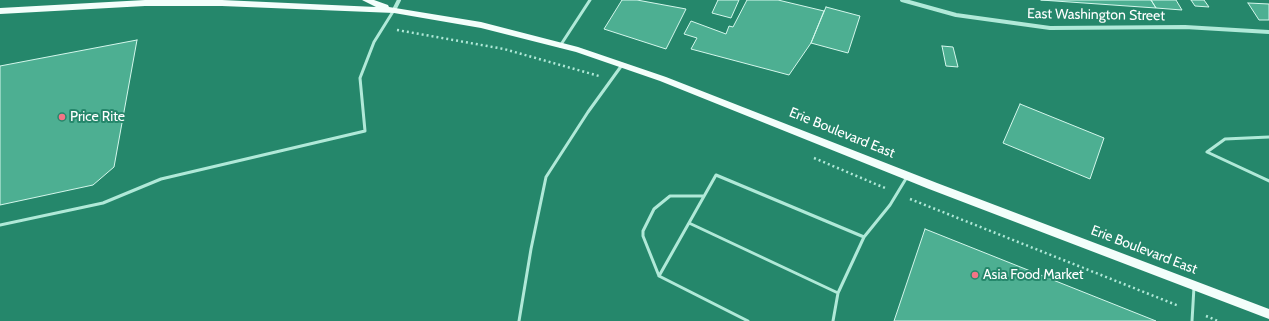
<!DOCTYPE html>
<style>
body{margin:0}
canvas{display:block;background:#25876b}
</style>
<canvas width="1269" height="321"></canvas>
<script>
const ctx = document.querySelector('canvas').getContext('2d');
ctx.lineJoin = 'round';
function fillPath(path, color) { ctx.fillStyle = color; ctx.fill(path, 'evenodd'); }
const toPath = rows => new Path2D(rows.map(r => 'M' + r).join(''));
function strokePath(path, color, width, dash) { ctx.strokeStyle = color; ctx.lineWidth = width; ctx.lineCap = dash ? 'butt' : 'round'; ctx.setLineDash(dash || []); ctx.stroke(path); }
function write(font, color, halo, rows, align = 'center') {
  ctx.font = font + ' Cabin,sans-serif'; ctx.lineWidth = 4; ctx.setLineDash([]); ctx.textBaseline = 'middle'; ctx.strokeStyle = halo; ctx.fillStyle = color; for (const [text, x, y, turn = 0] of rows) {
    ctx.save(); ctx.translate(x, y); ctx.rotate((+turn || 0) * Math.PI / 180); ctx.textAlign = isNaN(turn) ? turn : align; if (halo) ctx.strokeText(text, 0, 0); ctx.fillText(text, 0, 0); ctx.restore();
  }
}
const building = toPath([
 [622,0,637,0,686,9,666,49,604,29,622,0],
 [718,0,739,0,731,18,712,13,718,0],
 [747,0,778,0,824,11,811,43,789,75,691,49,697,38,684,34,691,21,726,34,729,26,733,27,747,0],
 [1041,0,1151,0,1156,8,1041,0],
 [1151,0,1176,0,1182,10,1156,8,1151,0],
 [1191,0,1204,0,1209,7,1195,6,1191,0],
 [1248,3,1269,4,1269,20,1259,20,1248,3],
 [826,7,860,16,848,53,811,43,826,7],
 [137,40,114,167,93,185,0,205,0,66,137,40],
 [942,46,953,47,958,67,946,66,942,46],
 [1020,104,1104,138,1090,179,1003,143,1020,104],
 [925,229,1156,321,894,321,925,229]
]);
fillPath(building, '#4daf92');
strokePath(building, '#d4f7ec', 1);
strokePath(toPath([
 [397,30,504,49,599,76],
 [814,158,885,188],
 [910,199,1179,306],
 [1206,316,1218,321]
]), '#b0e9d8', 2.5, [2, 3]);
strokePath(toPath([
 [560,46,590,0],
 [1269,137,1225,139,1207,152,1269,181],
 [689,223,838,293],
 [0,225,103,203,161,179,365,131,360,78,374,42,394,10],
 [659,276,643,236,643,231,654,209,670,196,704,196],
 [519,321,531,249,546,177,588,112,622,65],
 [748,321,659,276,716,175,864,237],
 [833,321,838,293,864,237,890,205,907,177],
 [1192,321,1194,287]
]), '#b0e9d8', 3);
strokePath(toPath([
 [902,0,956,15,1050,28,1185,27,1269,32],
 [394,10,399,0]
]), '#b0e9d8', 4);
fillPath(toPath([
 [145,0,222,0,376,7,362,0,374,0,388,5,389,7,481,22,578,47,666,77,937,183,1269,309,1269,319,929,189,660,81,576,52,481,28,394,13,222,6,145,6,0,14,0,8,145,0]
]), '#f3fefb');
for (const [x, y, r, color] of [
 [62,117,4,"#f37486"],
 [975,275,4,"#f37486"]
]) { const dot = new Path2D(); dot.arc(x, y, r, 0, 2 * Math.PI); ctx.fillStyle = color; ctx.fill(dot); strokePath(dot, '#25876b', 1.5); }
write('14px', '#fff', '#25876b', [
 ["East Washington Street",1096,15,1],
 ["Erie Boulevard East",842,133,22],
 ["Erie Boulevard East",1144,250,21]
]);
write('14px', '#fff', '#25876b', [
 ["Price Rite",70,117],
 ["Asia Food Market",983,275]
], 'left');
</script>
